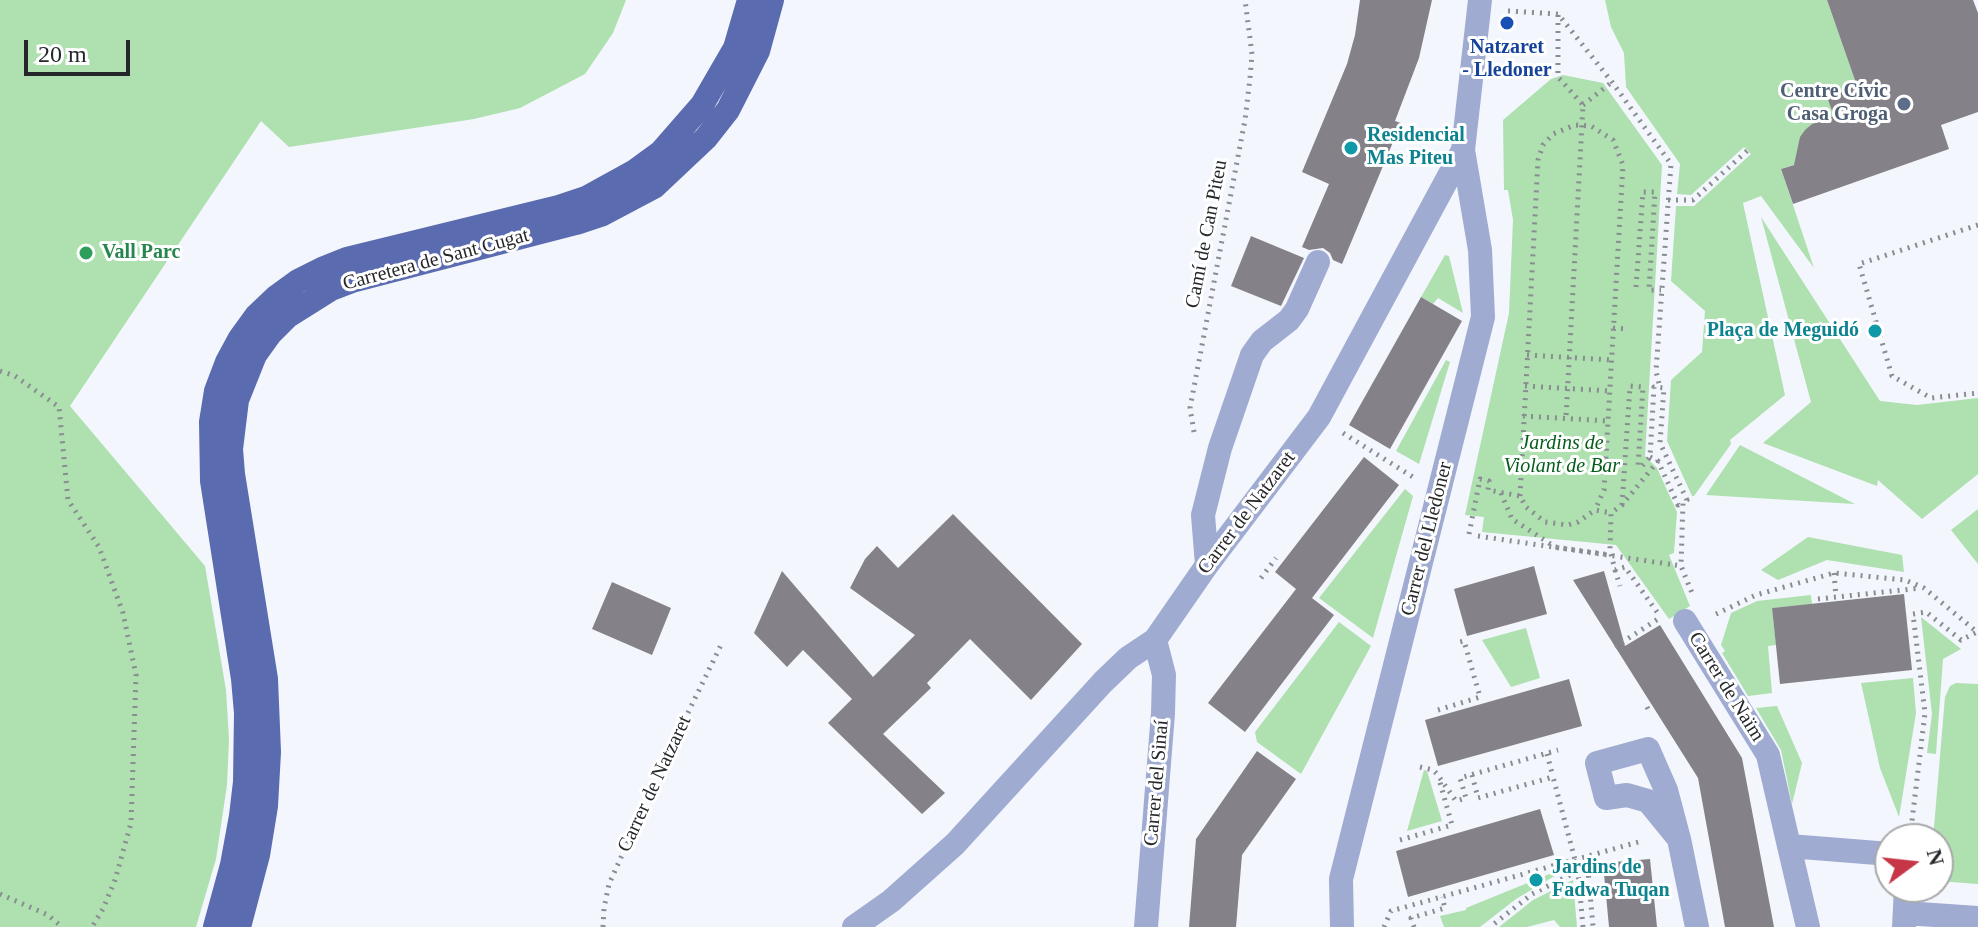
<!DOCTYPE html>
<meta charset="utf-8">
<style>
body{margin:0}
#map{position:relative;width:1978px;height:927px;overflow:hidden;background:#f3f6fd;font-family:Georgia,serif}
canvas{display:block}
.north{position:absolute;left:1874px;top:823px;width:80px;height:80px;box-sizing:border-box;background:#fff;border:2px solid #a8a9aa;border-radius:50%;rotate:75deg;font-size:22px;font-weight:700;line-height:32px;text-align:center;color:#25272a}
.north::after{content:'';display:block;margin:auto;width:28px;height:36px;background:#c63647;clip-path:polygon(50% 0,100% 100%,50% 72%,0 100%)}
.scale{position:absolute;left:24px;top:40px;width:106px;height:36px;box-sizing:border-box;border:4px solid #25272a;border-top:0;padding-left:10px;font-size:24px;line-height:28px;white-space:nowrap;color:#25272a;-webkit-text-stroke:6px #fff;paint-order:stroke}
</style>
<div id="map">
<canvas width="1978" height="927"></canvas>
<div class="north">N</div>
<div class="scale">20 m</div>
</div>
<script>
const ctx = document.querySelector('canvas').getContext('2d');
ctx.lineJoin = 'round';
function fillPath(path, color) { ctx.fillStyle = color; ctx.fill(path, 'evenodd'); }
const toPath = rows => new Path2D(rows.map(r => 'M' + r).join(''));
function strokePath(path, color, width, dash) { ctx.strokeStyle = color; ctx.lineWidth = width; ctx.lineCap = dash ? 'butt' : 'round'; ctx.setLineDash(dash || []); ctx.stroke(path); }
function write(font, color, halo, rows, align = 'center') {
  ctx.font = font + ' Georgia,serif'; ctx.lineWidth = 6; ctx.setLineDash([]); ctx.textBaseline = 'middle'; ctx.strokeStyle = halo; ctx.fillStyle = color; for (const [text, x, y, turn = 0] of rows) {
    ctx.save(); ctx.translate(x, y); ctx.rotate((+turn || 0) * Math.PI / 180); ctx.textAlign = isNaN(turn) ? turn : align; if (halo) ctx.strokeText(text, 0, 0); ctx.fillText(text, 0, 0); ctx.restore();
  }
}
fillPath(toPath([
 [0,0,626,0,613,33,585,74,520,108,474,119,289,147,261,121,70,406,205,566,226,690,229,739,227,785,216,859,196,927,0,927],
 [1605,0,1827,0,1857,86,1828,97,1834,116,1812,124,1801,137,1805,161,1781,169,1814,268,1761,196,1743,203,1785,395,1730,440,1731,444,1694,496,1692,496,1667,441,1671,380,1702,352,1705,311,1671,281,1676,206,1694,206,1751,154,1744,147,1691,195,1677,194,1680,164,1626,87,1624,53,1611,27],
 [1563,75,1603,83,1662,165,1645,456,1657,468,1677,512,1674,553,1669,555,1690,606,1669,619,1616,545,1482,532,1484,517,1465,515,1509,313,1513,220,1508,190,1504,190,1503,120,1551,79],
 [1761,217,1880,401,1917,405,1978,398,1978,474,1922,519,1878,480,1877,486,1763,443,1811,402],
 [1445,255,1449,256,1463,313,1438,298,1433,304,1421,297],
 [1446,360,1450,362,1419,464,1396,451],
 [1740,445,1855,504,1706,495],
 [1405,489,1413,496,1373,638,1319,598],
 [1978,509,1978,564,1951,530],
 [1808,537,1902,555,1904,572,1827,560,1778,580,1761,570],
 [1811,595,1812,604,1772,608,1776,645,1768,646,1772,693,1748,696,1722,653,1725,651,1721,645,1731,613,1757,601],
 [1921,617,1961,649,1943,659,1936,754,1927,753,1932,714],
 [1339,622,1371,646,1301,774,1257,742,1255,732],
 [1526,628,1540,678,1511,687,1482,640],
 [1913,678,1916,713,1899,817,1880,768,1861,683],
 [1956,683,1978,684,1978,884,1938,881,1938,839,1933,839,1945,697,1950,686],
 [1777,706,1802,763,1792,804,1781,750,1756,708],
 [1424,770,1427,771,1442,821,1407,831],
 [1557,871,1558,874,1516,899,1480,927,1444,927,1440,916,1466,910,1466,908],
 [1573,880,1577,927,1560,927,1554,920,1527,927,1499,927,1533,900]
]), '#aee0b0');
fillPath(toPath([
 [1360,0,1432,0,1419,58,1395,121,1401,123,1342,264,1333,260,1330,253,1323,248,1309,250,1302,247,1329,184,1302,172,1347,64,1355,35],
 [1827,0,1973,0,1978,13,1978,112,1941,125,1949,149,1793,204,1781,169,1794,165,1800,137,1805,130,1812,124,1834,116,1827,97,1857,86],
 [1251,236,1304,258,1281,306,1231,286],
 [1421,297,1462,321,1390,449,1349,425],
 [1364,457,1399,485,1312,598,1334,615,1245,732,1208,703,1296,589,1275,572],
 [953,514,1082,644,1031,700,970,639,927,683,931,688,883,734,945,793,922,814,828,723,852,699,803,650,787,667,754,633,782,571,873,677,915,635,850,588,865,559,877,546,898,568],
 [1534,566,1547,614,1467,636,1454,589],
 [1604,571,1625,646,1660,625,1742,758,1774,927,1725,927,1698,778,1573,580],
 [612,582,671,608,652,655,592,629],
 [1904,594,1912,670,1780,684,1772,608],
 [1569,679,1582,726,1438,766,1425,720],
 [1257,751,1296,779,1242,855,1236,927,1189,927,1196,839],
 [1540,809,1554,855,1408,897,1396,851],
 [1650,859,1657,927,1609,927,1603,863]
]), '#858189');
strokePath(toPath([
 [1508,11,1558,14,1612,82,1671,164,1656,371,1660,388],
 [1558,15,1558,77,1583,105,1566,418],
 [1583,105,1612,82],
 [1668,200,1693,200,1748,150],
 [1978,225,1859,264,1892,376,1931,398,1978,393],
 [1636,287,1643,192,1655,192,1649,290,1661,290],
 [1613,328,1628,329],
 [1527,355,1612,360],
 [0,371,15,376,59,407,68,500,99,547,123,613,136,675,131,823,115,880,103,909,92,927],
 [1525,386,1610,391],
 [1523,416,1609,421],
 [1194,432,1190,408,1245,120,1250,78,1252,54,1245,0],
 [1343,433,1413,477],
 [1650,457,1658,461,1678,505,1683,502],
 [1501,493,1512,519,1555,547,1611,555],
 [1520,496,1538,160,1543,145,1553,134,1575,125,1591,126,1613,140,1623,165,1604,490,1595,510],
 [1622,505,1630,386,1643,387,1638,466,1642,466,1650,457,1654,387,1664,388,1660,443,1687,500,1683,502,1681,566],
 [1469,534,1480,479,1489,481,1488,490,1520,496,1526,507,1545,522,1568,525,1578,522,1595,510,1611,513],
 [1675,565,1681,566,1692,593],
 [1615,570,1620,586],
 [1834,573,1836,597],
 [1261,578,1276,558],
 [1818,599,1921,588],
 [1657,612,1625,567,1615,570,1610,550,1611,513,1622,505,1658,461],
 [1716,614,1756,595,1834,573,1905,580,1924,588,1977,632,1961,640,1926,612,1913,614,1925,713,1911,829],
 [1615,647,1658,619],
 [1647,707,1649,711],
 [1438,710,1480,697,1464,641,1456,643],
 [1547,754,1553,777],
 [1420,767,1433,770,1437,774,1456,801,1466,798,1460,778,1558,750],
 [1472,775,1478,798,1553,777,1578,871,1532,894,1490,927],
 [1400,840,1452,825,1439,779],
 [0,894,48,915,62,927],
 [603,927,604,908,609,884,664,762,721,645],
 [1384,927,1391,911,1642,841],
 [1414,927,1411,918,1445,908,1442,897],
 [1583,927,1578,871,1588,870,1593,927]
]), '#898c91', 5, [2, 6]);
strokePath(toPath([
 [1207,565,1203,515,1220,448,1252,355,1262,341,1289,320,1297,309,1318,262],
 [1685,621,1768,755,1789,846],
 [1679,839,1648,801,1627,795,1606,798,1597,763,1648,749,1666,790,1679,839,1697,927],
 [1905,913,1978,918],
 [854,927,891,901,955,844,1103,682,1128,658,1155,640,1207,565,1319,417,1463,150,1480,0],
 [1146,927,1163,713,1164,675,1155,640],
 [1342,927,1341,879,1483,317,1480,250,1463,150],
 [1808,927,1789,846,1890,854],
 [1904,927,1906,887]
]), '#a0abd2', 24);
strokePath(toPath([
 [215,927,232,865,241,816,245,782,246,713,243,679,212,481,211,422,216,391,227,362,240,338,256,316,276,297,298,281,322,269,347,259,559,207,586,198,635,171,661,152,702,105,735,48,749,0],
 [239,927,258,855,266,806,269,752,266,679,233,474,231,449,237,400,255,355,270,334,288,316,331,289,352,281,576,223,603,214,654,187,706,138,728,110,758,51,772,0]
]), '#5b6baf', 24);
strokePath(toPath([
 [1478,536,1675,565]
]), '#898c91', 5, [2, 6]);
for (const [x, y, r, color] of [
 [1507,23,8,"#1a4fb4"],
 [1904,104,8,"#5c6f8a"],
 [1351,148,8,"#0f9aa8"],
 [86,253,8,"#2e9e5b"],
 [1875,331,8,"#0f9aa8"],
 [1536,880,8,"#0f9aa8"]
]) { const dot = new Path2D(); dot.arc(x, y, r, 0, 2 * Math.PI); ctx.fillStyle = color; ctx.fill(dot); strokePath(dot, '#fff', 3); }
write('bold 20px', '#164399', '#fff', [
 ["Natzaret",1507,48],
 ["- Lledoner",1507,71]
]);
write('bold 20px', '#4e5e75', '#fff', [
 ["Centre Cívic",1888,92],
 ["Casa Groga",1888,115]
], 'right');
write('bold 20px', '#0d838f', '#fff', [
 ["Residencial",1367,136],
 ["Mas Piteu",1367,159],
 ["Plaça de Meguidó",1859,331,"right"],
 ["Jardins de",1552,868],
 ["Fadwa Tuqan",1552,891]
], 'left');
write('20px', '#25272a', '#fff', [
 ["Camí de Can Piteu",1207,234,-79],
 ["Carretera de Sant Cugat",436,260,-15],
 ["Carrer de Natzaret",1247,513,-53],
 ["Carrer del Lledoner",1427,539,-76],
 ["Carrer de Naïm",1726,687,58],
 ["Carrer del Sinaí",1157,783,-85],
 ["Carrer de Natzaret",655,784,-65]
]);
write('bold 20px', '#27864d', '#fff', [
 ["Vall Parc",102,253]
], 'left');
write('italic 20px', '#055d1c', '#fff', [
 ["Jardins de",1562,444],
 ["Violant de Bar",1562,467]
]);
</script>
